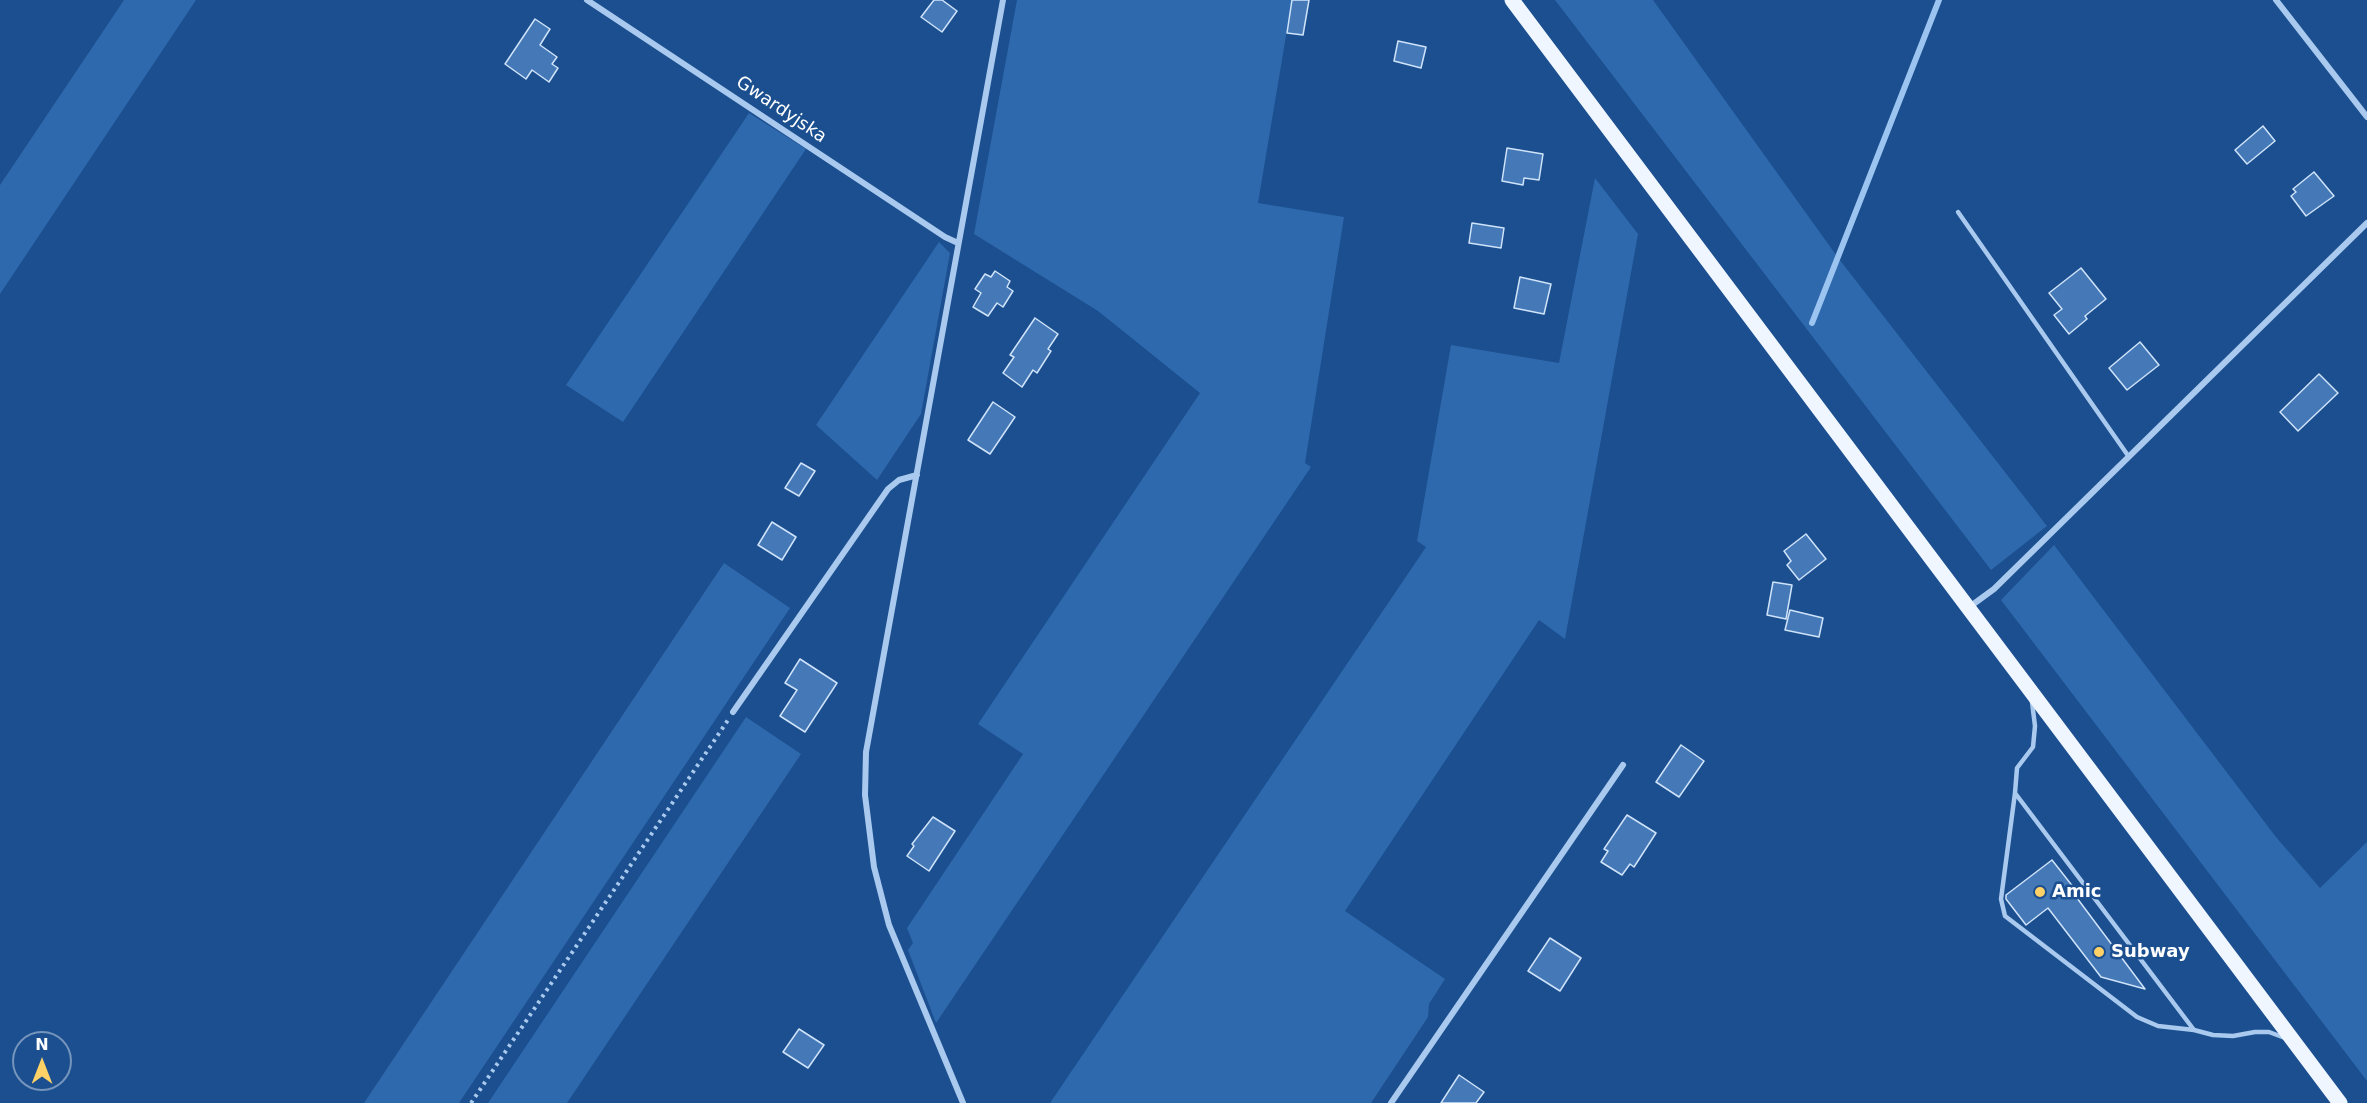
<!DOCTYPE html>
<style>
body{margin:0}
#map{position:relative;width:2367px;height:1103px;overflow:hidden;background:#1b4f8f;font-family:"DejaVu Sans",sans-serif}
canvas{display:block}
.north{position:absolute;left:12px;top:1031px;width:60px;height:60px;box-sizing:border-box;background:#1b4f8f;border:2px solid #7695bc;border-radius:50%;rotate:0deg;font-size:16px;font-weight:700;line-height:24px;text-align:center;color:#fff}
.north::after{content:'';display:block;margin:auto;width:21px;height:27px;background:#ffd166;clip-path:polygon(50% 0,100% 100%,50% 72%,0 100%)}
</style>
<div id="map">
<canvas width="2367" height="1103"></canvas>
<div class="north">N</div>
</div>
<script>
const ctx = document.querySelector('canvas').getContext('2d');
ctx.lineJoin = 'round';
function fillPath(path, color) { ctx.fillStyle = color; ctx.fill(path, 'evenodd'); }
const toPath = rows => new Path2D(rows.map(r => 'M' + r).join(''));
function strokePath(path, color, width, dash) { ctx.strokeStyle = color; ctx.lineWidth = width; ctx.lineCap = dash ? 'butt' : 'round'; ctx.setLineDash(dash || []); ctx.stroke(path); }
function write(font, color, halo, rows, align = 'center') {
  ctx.font = font + ' "DejaVu Sans",sans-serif'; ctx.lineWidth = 5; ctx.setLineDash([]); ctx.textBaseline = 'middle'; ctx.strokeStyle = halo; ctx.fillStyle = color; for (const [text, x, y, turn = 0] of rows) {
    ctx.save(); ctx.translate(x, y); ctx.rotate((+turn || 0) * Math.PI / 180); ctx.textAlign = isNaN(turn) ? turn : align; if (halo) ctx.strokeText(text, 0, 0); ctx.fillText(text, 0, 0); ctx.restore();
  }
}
fillPath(toPath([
 [124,0,196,0,0,294,0,185],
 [1017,0,1292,0,1258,203,1344,217,1305,463,1311,467,936,1023,908,950,913,943,907,928,1023,754,978,724,1200,393,1098,311,974,234],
 [1555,0,1653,0,1839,259,2047,526,1991,570],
 [749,113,806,149,623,422,566,385],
 [1595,178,1638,234,1565,639,1539,620,1345,911,1445,979,1429,1004,1428,1017,1371,1103,1050,1103,1426,547,1417,541,1451,345,1559,363],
 [939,242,950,253,921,414,877,480,816,425],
 [2054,545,2276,837,2320,888,2367,842,2367,1081,2001,600],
 [724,563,790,608,459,1103,364,1103],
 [746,717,801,754,567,1103,488,1103]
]), '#2e69ad');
strokePath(toPath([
 [1812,323,1939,0]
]), '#9cc4f0', 6);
const building = toPath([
 [934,0,942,0,957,11,942,32,921,17,934,0],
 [1292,0,1309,0,1303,35,1287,33,1292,0],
 [535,19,550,29,540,45,557,57,552,64,558,68,549,82,532,70,526,79,505,64,535,19],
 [1398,41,1426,47,1421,68,1394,61,1398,41],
 [2263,126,2275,141,2247,164,2235,150,2263,126],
 [1507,148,1543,154,1539,180,1524,178,1523,185,1502,181,1507,148],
 [2314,172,2334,196,2306,216,2291,196,2296,192,2293,189,2314,172],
 [1472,223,1504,228,1501,248,1469,243,1472,223],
 [2081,268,2106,299,2085,316,2087,319,2069,334,2054,315,2062,309,2049,293,2081,268],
 [995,271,1010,281,1007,287,1013,291,1003,307,997,303,988,316,973,307,981,293,975,289,985,274,991,277,995,271],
 [1520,277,1551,284,1544,314,1514,308,1520,277],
 [1035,318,1058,334,1048,349,1051,351,1037,373,1033,370,1022,387,1003,373,1014,357,1010,355,1035,318],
 [2140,342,2159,365,2127,390,2109,368,2140,342],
 [2319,374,2338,393,2298,431,2280,412,2319,374],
 [993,402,1015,417,990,454,968,440,993,402],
 [801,463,815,471,799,496,785,488,801,463],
 [772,522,796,537,782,560,758,545,772,522],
 [1806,534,1826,559,1799,580,1787,565,1791,561,1784,551,1806,534],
 [1773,582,1792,585,1786,619,1767,615,1773,582],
 [1790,610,1823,618,1819,637,1785,630,1790,610],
 [800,659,837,683,805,732,780,716,797,690,785,683,800,659],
 [1681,745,1704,761,1679,797,1656,782,1681,745],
 [1627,815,1656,833,1634,867,1630,864,1622,875,1601,862,1608,851,1604,849,1627,815],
 [933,817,955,831,929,871,907,856,914,846,912,844,933,817],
 [2052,860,2074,888,2071,890,2145,989,2101,977,2048,908,2026,925,2006,899,2006,895,2052,860],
 [1550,938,1581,958,1560,991,1528,971,1550,938],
 [799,1029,824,1045,808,1068,783,1052,799,1029],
 [1459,1075,1484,1092,1476,1103,1441,1103,1459,1075]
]);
fillPath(building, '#4478b7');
strokePath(building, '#cfe3fa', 1.5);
strokePath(toPath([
 [471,1103,728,720]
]), '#a9c9ee', 4, [3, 4.5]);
strokePath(toPath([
 [1958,212,2129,457],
 [2032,702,2035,726,2033,747,2017,768,2015,793,2194,1030,2213,1035,2233,1036,2255,1032,2269,1032,2285,1038],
 [2015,793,2001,899,2005,916,2137,1017,2158,1026,2194,1030]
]), '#a9c9ee', 4.5);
strokePath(toPath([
 [587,0,945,237,958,243],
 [2276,0,2367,117],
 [1968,608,1994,589,2367,223],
 [733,712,888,489,899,480,917,475],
 [963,1103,889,925,874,867,865,795,866,752,1003,0],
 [1391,1103,1623,765]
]), '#a9c9ee', 6);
strokePath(toPath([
 [1512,0,2340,1103]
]), '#f0f6ff', 15);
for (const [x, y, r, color] of [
 [2040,892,6,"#ffd166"],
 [2099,952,6,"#ffd166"]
]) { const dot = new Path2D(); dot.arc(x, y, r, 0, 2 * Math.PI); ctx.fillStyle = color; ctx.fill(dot); strokePath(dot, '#1b4f8f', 2); }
write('18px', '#fff', '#1b4f8f', [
 ["Gwardyjska",781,110,34]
]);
write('bold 18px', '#fff', '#1b4f8f', [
 ["Amic",2052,892],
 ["Subway",2111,952]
], 'left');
</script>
